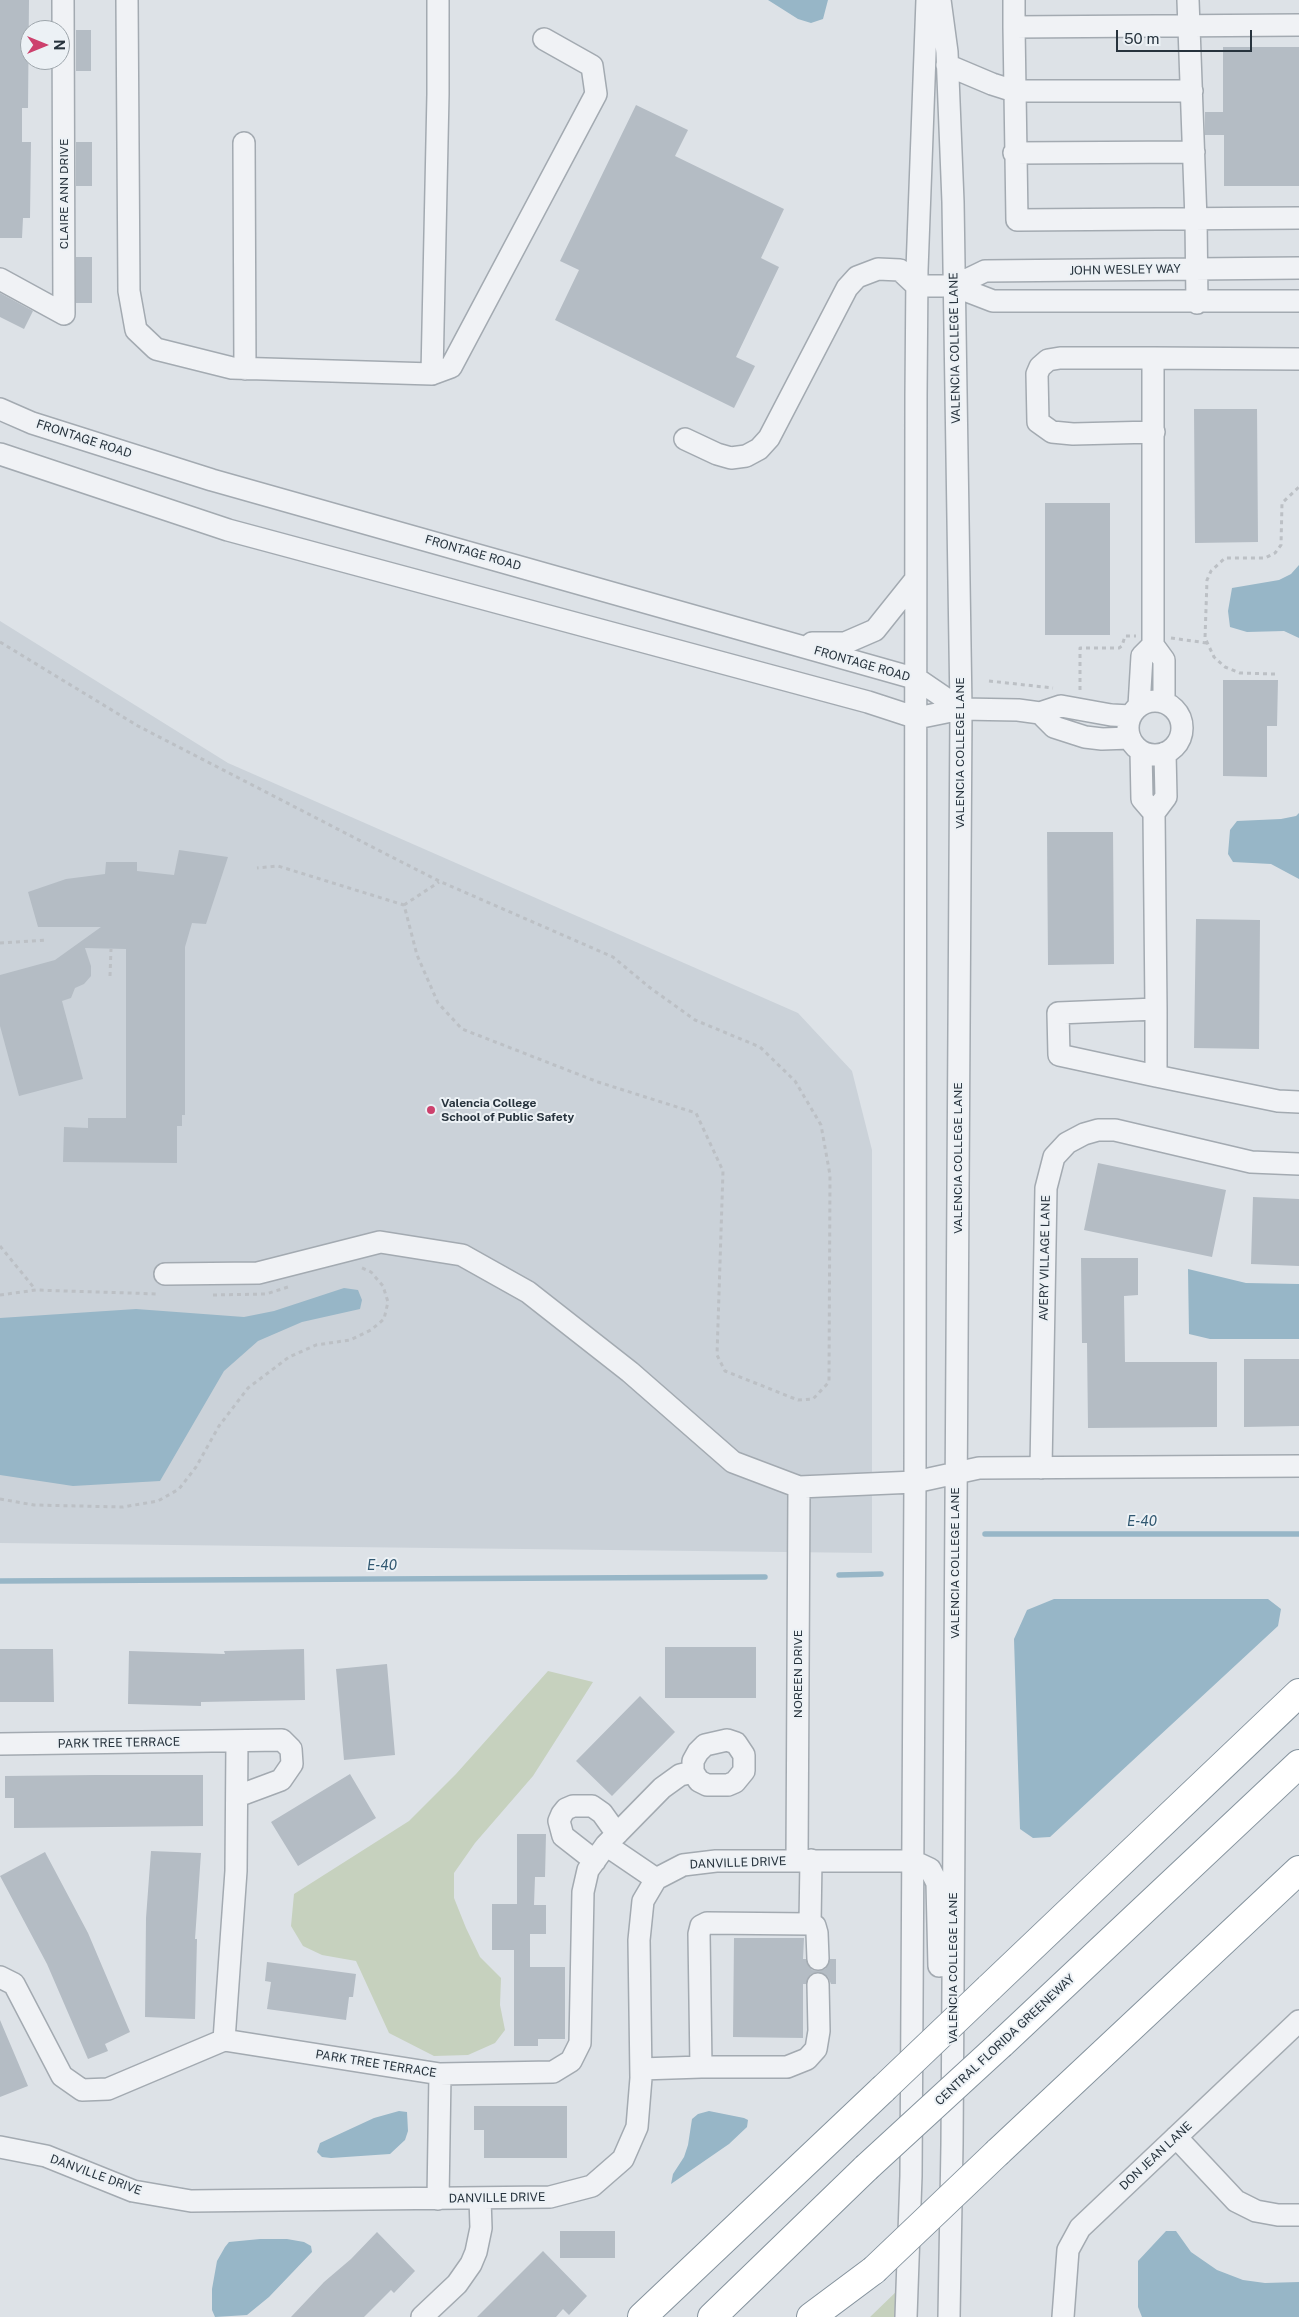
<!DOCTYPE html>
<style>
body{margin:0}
#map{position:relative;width:1299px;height:2317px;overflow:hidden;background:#dde2e7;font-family:"Public Sans",sans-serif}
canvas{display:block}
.north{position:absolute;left:20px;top:20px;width:50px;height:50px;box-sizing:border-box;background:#ecf1f5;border:1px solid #9da5ab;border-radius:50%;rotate:90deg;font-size:14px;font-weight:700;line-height:20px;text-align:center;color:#27333d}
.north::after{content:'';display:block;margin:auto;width:18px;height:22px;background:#cd416d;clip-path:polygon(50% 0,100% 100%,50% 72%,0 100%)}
.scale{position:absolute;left:1116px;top:30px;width:136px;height:22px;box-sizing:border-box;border:2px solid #27333d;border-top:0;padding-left:6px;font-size:15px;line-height:18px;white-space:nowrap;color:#27333d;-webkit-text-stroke:4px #ecf1f5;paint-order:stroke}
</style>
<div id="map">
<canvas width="1299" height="2317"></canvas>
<div class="north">N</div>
<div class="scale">50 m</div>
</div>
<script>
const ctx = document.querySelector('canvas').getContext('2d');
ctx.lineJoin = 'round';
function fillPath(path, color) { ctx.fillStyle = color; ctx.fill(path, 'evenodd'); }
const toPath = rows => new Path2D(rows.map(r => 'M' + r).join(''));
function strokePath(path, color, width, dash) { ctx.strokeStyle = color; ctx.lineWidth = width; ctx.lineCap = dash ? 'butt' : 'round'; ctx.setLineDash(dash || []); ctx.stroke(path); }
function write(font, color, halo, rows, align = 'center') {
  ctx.font = font + ' "Public Sans",sans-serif'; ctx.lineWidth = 4; ctx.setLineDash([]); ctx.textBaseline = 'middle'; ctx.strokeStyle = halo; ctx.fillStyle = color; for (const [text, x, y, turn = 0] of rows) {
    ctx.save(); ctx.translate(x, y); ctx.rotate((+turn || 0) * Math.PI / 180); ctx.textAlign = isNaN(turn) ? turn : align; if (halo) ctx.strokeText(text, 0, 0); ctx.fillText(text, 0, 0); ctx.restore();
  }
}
fillPath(toPath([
 [0,621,228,763,798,1013,852,1071,872,1150,872,1553,0,1543]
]), '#cbd2d9');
fillPath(toPath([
 [548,1671,593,1682,533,1776,475,1843,454,1873,454,1898,466,1928,480,1957,501,1978,500,2005,505,2030,495,2043,468,2055,434,2056,389,2033,356,1961,322,1955,303,1946,291,1926,294,1894,409,1821,456,1774],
 [899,2289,897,2317,870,2317]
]), '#c6d1be');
fillPath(toPath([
 [768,0,828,0,823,19,811,23,798,19],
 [1299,565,1299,638,1284,631,1247,632,1230,627,1228,611,1232,588,1279,580,1291,574],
 [1299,813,1299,879,1271,864,1233,862,1228,854,1230,830,1237,821,1281,819,1296,816],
 [1188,1269,1246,1283,1299,1284,1299,1339,1210,1339,1189,1334],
 [344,1288,358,1290,362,1300,360,1309,302,1322,258,1341,224,1371,160,1481,73,1486,0,1475,0,1318,136,1309,244,1317,274,1311],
 [1054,1599,1268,1599,1281,1609,1278,1626,1050,1837,1033,1838,1020,1829,1014,1639,1027,1610],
 [399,2111,407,2112,408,2131,405,2140,390,2154,331,2158,322,2157,317,2152,320,2143,374,2118],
 [709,2111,744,2118,748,2120,747,2127,729,2144,671,2184,673,2174,684,2157,688,2145,692,2119,698,2114],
 [1166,2231,1176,2231,1191,2252,1217,2270,1243,2280,1265,2283,1299,2282,1299,2317,1142,2317,1138,2307,1138,2261],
 [260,2239,287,2239,304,2242,311,2246,312,2252,269,2297,247,2315,215,2317,212,2310,212,2289,217,2261,225,2247,229,2242]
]), '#97b6c7');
strokePath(toPath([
 [985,1534,1299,1534],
 [839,1575,881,1574],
 [0,1581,765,1577]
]), '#97b6c7', 5.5);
fillPath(toPath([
 [0,0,29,0,28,108,22,108,22,142,31,142,30,218,23,218,22,238,0,238],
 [76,30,91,30,91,71,76,71],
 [1223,47,1299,47,1299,186,1224,186,1224,135,1205,135,1205,112,1223,112],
 [636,105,688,130,675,156,784,209,761,258,779,267,736,357,755,366,734,408,555,320,579,270,560,261],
 [76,142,92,142,92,186,76,186],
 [76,257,92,257,92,303,76,303],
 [0,293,33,311,24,329,0,317],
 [1194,409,1257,409,1258,542,1195,543],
 [1045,503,1110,503,1110,635,1045,635],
 [1223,680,1278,680,1277,726,1267,726,1267,777,1223,776],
 [1047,832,1113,832,1114,964,1048,965],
 [179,850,228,857,206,924,192,923,185,947,185,1115,182,1115,182,1126,177,1126,177,1163,63,1162,64,1127,88,1128,88,1118,126,1118,126,949,85,948,91,966,91,976,84,984,75,988,71,998,62,1001,83,1079,19,1096,0,1026,0,975,55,960,101,927,38,927,28,892,66,879,105,874,106,862,137,862,137,871,174,875],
 [1196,919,1260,920,1259,1049,1194,1048],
 [1098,1163,1226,1190,1212,1257,1084,1230],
 [1253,1197,1299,1199,1299,1266,1251,1264],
 [1081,1258,1138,1258,1138,1295,1124,1296,1125,1362,1217,1362,1217,1427,1088,1428,1087,1343,1082,1343],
 [1244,1359,1299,1359,1299,1426,1244,1427],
 [665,1647,756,1647,756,1698,665,1698],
 [0,1649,53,1649,54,1702,0,1702],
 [304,1649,305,1700,201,1702,201,1706,128,1704,129,1651,225,1654,224,1651],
 [387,1664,395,1755,344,1760,336,1669],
 [640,1696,675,1732,612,1796,576,1761],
 [350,1774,376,1818,298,1866,271,1822],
 [95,1775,203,1775,203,1826,14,1828,14,1798,5,1798,5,1776],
 [517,1834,546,1834,545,1877,535,1877,534,1905,546,1905,546,1934,530,1934,530,1967,565,1967,565,2039,538,2039,538,2046,514,2046,514,1950,492,1950,492,1904,517,1904],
 [151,1851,201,1853,195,1939,197,1939,195,2019,145,2017,146,1918],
 [45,1852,88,1933,130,2032,105,2044,108,2051,88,2059,47,1964,0,1876],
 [734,1938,804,1938,803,1959,806,1959,812,1970,818,1971,825,1969,830,1959,836,1959,836,1984,831,1984,828,1977,818,1972,811,1974,806,1984,803,1984,803,2038,733,2037],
 [267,1962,356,1974,353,1997,349,1997,346,2020,267,2009,271,1982,265,1981],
 [0,2020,28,2086,0,2097],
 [474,2106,567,2106,567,2158,484,2158,484,2130,474,2130],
 [560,2231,615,2231,615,2258,560,2258],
 [377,2232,415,2271,394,2293,391,2290,364,2317,291,2317,324,2282,351,2259],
 [543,2251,587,2296,569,2315,563,2309,556,2317,477,2317]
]), '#b4bcc4');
const minor = toPath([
 [127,0,129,291,136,330,156,349,232,368,432,374,451,367,596,94,592,66,544,39],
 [940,0,947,52,953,202,961,709,952,2145,949,2317],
 [1014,0,1014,27],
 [1188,0,1196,220,1197,303],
 [1299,25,1014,27,1017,220,1299,218],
 [947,65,992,84,1014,91,1192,91],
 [244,143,245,369],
 [1014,153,1194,152],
 [0,279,64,314,63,0],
 [954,286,985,271,1299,268],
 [1153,358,1060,358,1048,360,1040,367,1037,374,1038,422,1052,432,1073,434,1154,432],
 [432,374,438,94,438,0],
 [0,409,32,423,212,480,917,679,961,709],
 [685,439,717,454,731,458,746,456,759,449,769,438,847,288,857,277,878,269,900,270,917,286,954,286,993,301,1299,301],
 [0,454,228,530,868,702,917,718,961,709,1018,710,1040,713,1061,706,1111,715,1131,716],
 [812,643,845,643,875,630,915,580],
 '1128 728a27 27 0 1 1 54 0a27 27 0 1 1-54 0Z',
 [1164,702,1164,660,1153,645,1153,358,1299,359],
 [1139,706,1142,656,1153,645],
 [1040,713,1054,727,1085,737,1102,739,1130,738],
 [1141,751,1142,799,1154,813,1166,797,1165,753],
 [1154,813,1156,1009,1156,1076,1059,1055,1058,1013,1156,1009],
 [1156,1076,1278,1101,1299,1102],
 [165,1274,258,1273,380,1242,462,1255,528,1292,630,1372,733,1462,799,1487,915,1482,979,1468,1299,1466],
 [1041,1468,1046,1188,1054,1157,1067,1143,1084,1134,1098,1130,1115,1130,1251,1162,1299,1164],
 [0,1744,282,1740,291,1749,292,1764,281,1780,238,1796],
 [606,1845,656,1879],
 [797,1860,799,1487],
 [595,1861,563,1836,559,1821,562,1814,566,1809,573,1806,592,1806,602,1813,617,1834],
 [810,1924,815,1926,817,1933,818,1959],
 [0,1977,14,1984,62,2076,82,2090,108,2089,224,2040,440,2074,553,2072,571,2061,580,2043,583,1892,588,1870,606,1845,662,1788,680,1775,693,1772,699,1781,707,1785,728,1785,735,1782,744,1771,744,1755,736,1743,727,1740,705,1745,698,1752,693,1761,693,1772],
 [224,2040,236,1871,237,1741],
 [701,2067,787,2067,807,2059,816,2049,819,2031,818,1984],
 [641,2069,701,2067,699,1934,701,1926,707,1923,810,1924,811,1860],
 [1176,2137,1236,2201,1256,2211,1278,2215,1299,2215],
 [0,2147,46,2156,133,2191,191,2201,550,2197,592,2186,623,2159,637,2127,641,2078,639,1940,643,1901,656,1879,683,1865,716,1861,913,1861,930,1869,937,1883,939,1966],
 [438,2199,440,2074],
 [422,2317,457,2284,471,2264,476,2252,481,2228,480,2198],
 [906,2317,911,2176,915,1482,916,395,917,270,927,0],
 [1063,2317,1068,2250,1080,2228,1299,2021]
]);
const highway = toPath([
 [989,1988,1299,1693],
 [1001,2044,1299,1764],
 [998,2152,1299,1870],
 [642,2317,883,2089],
 [712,2317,866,2168],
 [811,2317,874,2270]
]);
strokePath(minor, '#a3aab1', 24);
strokePath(highway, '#84929d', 30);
strokePath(toPath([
 [1171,638,1207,643],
 [0,642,138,726,384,853,439,881,613,957,649,987,695,1020,760,1047,795,1081,821,1125,830,1175,829,1382,813,1399,798,1400,725,1371,717,1355,723,1171,696,1113,598,1082,462,1029,438,1003,417,955,404,905,278,866,257,868],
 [1275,674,1240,673,1225,667,1214,657,1205,638,1207,580,1211,571,1225,558,1265,558,1275,553,1281,545,1282,503,1299,487],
 [989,681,1053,688],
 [1080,690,1080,648,1119,648,1122,646,1125,636,1136,636],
 [404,905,439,882],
 [0,943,46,940],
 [110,976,111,949],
 [0,1246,35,1289],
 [0,1295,36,1290,159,1294],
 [213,1295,266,1294,288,1287],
 [0,1499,34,1505,123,1507,158,1501,179,1489,196,1467,219,1426,248,1388,289,1357,316,1345,350,1340,371,1330,384,1319,388,1302,383,1286,371,1272,360,1267]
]), '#bcc0c5', 3, [4, 4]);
strokePath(minor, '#f0f2f5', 21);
strokePath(highway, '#fff', 28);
const highwayBridge = toPath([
 [883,2089,989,1988],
 [866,2168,1001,2044],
 [874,2270,998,2152]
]);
strokePath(highwayBridge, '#84929d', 30, []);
strokePath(highwayBridge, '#fff', 28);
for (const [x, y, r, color] of [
 [431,1110,5,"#cd416d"]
]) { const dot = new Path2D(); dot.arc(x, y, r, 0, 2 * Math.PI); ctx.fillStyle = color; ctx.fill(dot); strokePath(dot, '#ecf1f5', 2); }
write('12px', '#27333d', '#ecf1f5', [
 ["CLAIRE ANN DRIVE",64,194,-90],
 ["JOHN WESLEY WAY",1125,270,-1],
 ["VALENCIA COLLEGE LANE",955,348,-91],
 ["FRONTAGE ROAD",84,439,18],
 ["FRONTAGE ROAD",473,553,16],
 ["FRONTAGE ROAD",862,664,16],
 ["VALENCIA COLLEGE LANE",960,753,-90],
 ["VALENCIA COLLEGE LANE",958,1158,-90],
 ["AVERY VILLAGE LANE",1045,1258,-89],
 ["VALENCIA COLLEGE LANE",955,1563,-90],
 ["NOREEN DRIVE",798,1674,-90],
 ["PARK TREE TERRACE",119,1743,-1],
 ["DANVILLE DRIVE",738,1863,-2],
 ["VALENCIA COLLEGE LANE",953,1968,-90],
 ["CENTRAL FLORIDA GREENEWAY",1005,2040,-43],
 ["PARK TREE TERRACE",376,2064,9],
 ["DON JEAN LANE",1156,2156,-43],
 ["DANVILLE DRIVE",96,2175,20],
 ["DANVILLE DRIVE",497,2198,-1]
]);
write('bold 12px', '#27333d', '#ecf1f5', [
 ["Valencia College",441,1103],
 ["School of Public Safety",441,1117]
], 'left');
write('italic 14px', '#315871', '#ecf1f5', [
 ["E-40",1142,1522],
 ["E-40",382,1566]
]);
</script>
